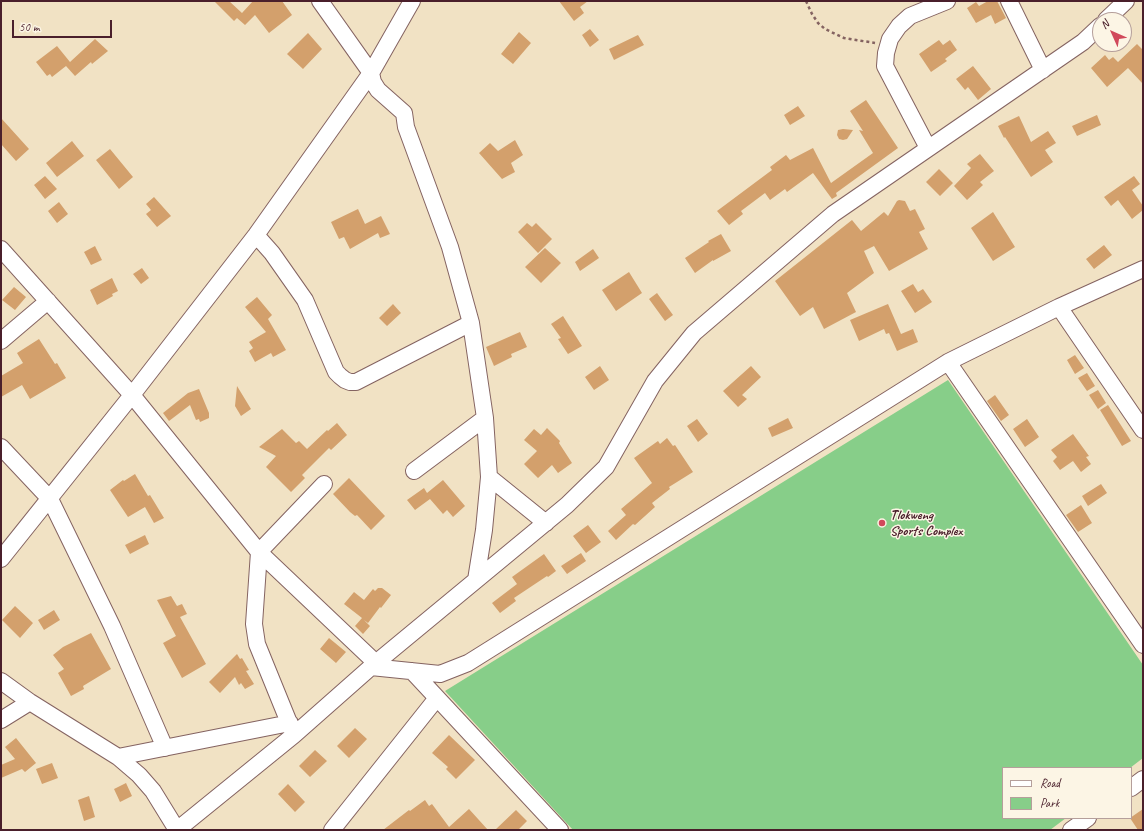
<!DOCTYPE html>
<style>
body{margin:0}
#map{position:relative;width:1144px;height:831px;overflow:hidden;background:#f1e2c4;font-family:Caveat,sans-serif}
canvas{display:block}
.frame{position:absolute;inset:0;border:2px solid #4a1f2b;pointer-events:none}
.legend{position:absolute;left:1002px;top:767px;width:130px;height:52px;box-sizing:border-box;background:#fcf5e5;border:1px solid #b59f9b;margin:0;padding:5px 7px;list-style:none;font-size:12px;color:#4a1f2b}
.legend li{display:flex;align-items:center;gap:8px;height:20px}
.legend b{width:20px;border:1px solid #b59f9b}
.north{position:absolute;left:1092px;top:12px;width:40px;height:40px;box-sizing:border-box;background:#fcf5e5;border:1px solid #b59f9b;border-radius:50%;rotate:315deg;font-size:11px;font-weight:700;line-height:16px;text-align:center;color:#4a1f2b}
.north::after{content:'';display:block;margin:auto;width:14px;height:18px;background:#d1495b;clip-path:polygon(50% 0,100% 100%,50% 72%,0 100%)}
.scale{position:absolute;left:12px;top:20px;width:100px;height:18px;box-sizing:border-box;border:2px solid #4a1f2b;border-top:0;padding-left:5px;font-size:12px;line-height:14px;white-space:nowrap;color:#4a1f2b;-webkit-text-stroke:3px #fcf5e5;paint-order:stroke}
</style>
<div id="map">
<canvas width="1144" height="831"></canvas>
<div class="frame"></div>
<ul class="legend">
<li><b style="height:5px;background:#fff"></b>Road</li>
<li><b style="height:11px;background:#87ce89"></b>Park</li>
</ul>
<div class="north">N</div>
<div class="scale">50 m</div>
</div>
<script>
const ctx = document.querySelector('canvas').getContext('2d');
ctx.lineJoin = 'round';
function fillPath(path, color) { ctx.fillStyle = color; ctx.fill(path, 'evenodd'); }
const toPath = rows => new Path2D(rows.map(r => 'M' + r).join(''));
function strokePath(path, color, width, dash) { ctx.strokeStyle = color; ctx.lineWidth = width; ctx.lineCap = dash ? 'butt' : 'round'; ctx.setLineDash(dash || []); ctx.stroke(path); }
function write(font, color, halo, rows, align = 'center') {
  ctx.font = font + ' Caveat,sans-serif'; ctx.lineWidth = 3; ctx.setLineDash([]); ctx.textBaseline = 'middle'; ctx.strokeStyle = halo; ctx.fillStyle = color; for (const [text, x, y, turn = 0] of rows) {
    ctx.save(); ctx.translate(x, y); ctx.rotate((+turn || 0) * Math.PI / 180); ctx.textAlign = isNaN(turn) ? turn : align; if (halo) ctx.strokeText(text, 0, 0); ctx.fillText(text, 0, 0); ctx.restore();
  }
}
fillPath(toPath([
 [948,380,1143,665,1143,758,1130,768,1003,768,1003,818,1066,818,1050,830,573,830,445,691]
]), '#87ce89');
fillPath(toPath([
 [214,1,229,1,242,13,253,1,282,1,292,15,269,33,255,15,245,25,237,18,234,21],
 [559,1,588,1,580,7,584,13,574,21],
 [988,1,997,1,1006,18,995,24,991,15,976,23,967,8,976,2,979,6],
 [590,29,599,40,590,47,582,35],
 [519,32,531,43,513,64,501,54],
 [308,33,322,49,303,69,287,54],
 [638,35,644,45,614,60,609,49],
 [95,39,108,51,92,64,91,62,75,76,66,66,52,77,50,74,47,76,36,62,57,46,70,62],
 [939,40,943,45,950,40,957,50,945,59,947,61,931,72,919,54],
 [1137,44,1143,50,1143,84,1128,68,1107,87,1091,68,1105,55,1109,60,1113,57,1118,62],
 [973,66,991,89,978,100,968,87,965,90,956,79],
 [866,100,898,148,836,193,837,196,832,199,813,173,787,192,785,189,770,200,765,193,741,211,743,214,729,225,717,211,772,170,770,167,786,155,790,160,813,148,831,183,873,153,859,130,863,131,850,111],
 [798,106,805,116,790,125,784,115],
 [1097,115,1101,125,1077,136,1072,126],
 [1019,116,1031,142,1048,131,1056,143,1045,150,1053,162,1031,177,1005,137,1004,138,998,126],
 [1,118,29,149,16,161,1,144],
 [843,129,853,130,847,139,843,140,839,139,837,135,838,130],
 [515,140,523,155,511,163,515,172,502,179,479,153,490,143,498,151],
 [72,141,84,156,57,177,46,163],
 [110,149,133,177,119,189,96,160],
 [980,154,994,171,980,182,983,185,967,200,954,186,971,168,967,164],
 [939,169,953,183,940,196,926,182],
 [45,176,57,189,45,199,34,185],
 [1134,176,1140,184,1132,190,1143,206,1143,210,1132,219,1118,200,1111,206,1104,197],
 [154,197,171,216,157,227,146,214,151,210,146,204],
 [899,200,905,201,910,211,915,209,925,229,919,232,928,249,889,271,874,246,864,251,874,273,847,293,856,312,824,329,813,307,800,316,775,281,852,220,861,231,884,212,888,216,897,201],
 [59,202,68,214,57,223,48,211],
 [358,209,365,224,381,216,390,234,380,238,378,233,350,249,344,237,339,239,331,222],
 [993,212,1015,247,993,261,971,228],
 [527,223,532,227,536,223,552,239,538,253,518,232],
 [721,234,731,251,713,261,713,260,695,273,685,258,709,242,708,241],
 [1104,245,1112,255,1094,269,1086,259],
 [95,246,102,260,91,265,84,252],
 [545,248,561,263,541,283,525,267],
 [593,249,599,258,580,271,575,262],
 [142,268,149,278,141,284,133,274],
 [629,272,642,293,616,311,602,290],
 [112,278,118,291,112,294,113,296,97,305,90,290],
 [913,284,918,292,923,289,932,302,915,313,901,291],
 [14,287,26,297,15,310,2,300],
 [657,293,673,315,665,321,649,299],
 [257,297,272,315,268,319,286,350,273,357,271,353,255,362,249,351,253,348,249,342,266,332,245,307],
 [393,304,401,313,387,326,379,318],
 [888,304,901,334,913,329,918,342,897,351,889,333,886,334,884,329,859,341,850,320],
 [563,316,582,346,568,354,558,339,561,338,551,324],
 [520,332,527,347,511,354,512,357,494,366,486,347],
 [39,339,55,364,57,363,66,378,30,399,22,385,1,397,1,376,23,363,17,353],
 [1075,355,1084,368,1075,374,1067,360],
 [600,366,609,380,594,390,585,377],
 [751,366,761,377,742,395,747,399,738,407,723,391],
 [1087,373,1095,386,1087,391,1078,378],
 [237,386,251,409,241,416,235,406],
 [199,389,209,413,209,418,200,422,199,419,196,420,190,405,169,421,163,413,188,393],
 [1098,390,1106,403,1098,409,1089,395],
 [995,395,1009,415,1001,421,987,401],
 [1108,405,1131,441,1122,446,1100,410],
 [788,418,793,428,772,437,768,428],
 [697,419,708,434,698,442,687,426],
 [1027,419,1039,437,1025,447,1013,429],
 [337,423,347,435,331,450,329,448,302,475,305,478,291,492,266,467,276,456,259,447,282,429,296,443,299,441,307,449,327,430,328,431],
 [547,428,560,441,559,443,572,463,558,473,552,465,538,478,524,464,537,451,524,440,534,429,541,435],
 [1073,434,1089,456,1086,457,1091,464,1081,472,1073,461,1060,470,1053,461,1057,457,1051,450],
 [667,438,673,446,675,445,693,472,669,487,670,489,652,503,655,507,635,525,633,524,616,540,608,531,626,515,621,509,652,483,634,458,658,441,660,444],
 [135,474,148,496,150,495,164,518,154,523,145,507,128,517,110,490,123,480,124,481],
 [349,478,385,516,371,530,357,515,355,516,350,512,333,494],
 [443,480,465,506,453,517,447,510,443,514,430,499,415,510,407,500,424,488,427,493],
 [1101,484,1107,493,1088,506,1082,496],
 [1081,505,1092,523,1078,532,1066,515],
 [588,525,601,542,586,553,573,536],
 [145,535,149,544,130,554,125,545],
 [581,553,586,561,567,574,561,566],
 [544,554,556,571,548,577,547,576,514,598,516,601,500,613,492,603,517,584,512,577],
 [378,588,382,588,391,595,381,608,380,607,368,623,364,620,370,626,363,634,355,626,362,618,344,604,354,592,364,600,373,589,375,591],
 [171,596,177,606,182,604,187,614,180,617,206,664,182,678,163,643,176,636,157,600],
 [15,606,33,623,20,638,2,620],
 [54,610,60,620,44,630,38,620],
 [91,633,111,669,83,686,84,689,71,696,58,673,64,669,53,655,63,647],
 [329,638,346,652,336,663,320,649],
 [237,654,240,659,242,658,249,670,246,671,254,684,245,689,241,683,239,685,235,677,220,693,209,682],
 [355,728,367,739,349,758,337,746],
 [449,735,475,760,456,779,446,769,448,767,432,753],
 [16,738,36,763,25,772,22,769,1,778,1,765,15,759,5,747],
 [315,750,327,761,310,777,299,766],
 [52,763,58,778,42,784,36,769],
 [126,783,132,796,120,802,114,789],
 [288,784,305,802,295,812,278,794],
 [89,796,95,817,84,821,78,800],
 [425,800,429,806,432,804,449,827,469,809,488,830,383,830,409,810,410,811],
 [1143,809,1143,830,1138,830,1130,818],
 [516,810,527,821,518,830,495,830]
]), '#d3a06c');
const minor = toPath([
 [320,1,371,73,373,82,378,90,404,113,406,127,450,247,471,323,485,418,489,477,484,530,476,580],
 [1009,1,1043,70],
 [1106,20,1126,1],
 [928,148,885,66,886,53,890,39,899,26,910,16,947,1],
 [256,235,272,253,305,300,336,372,340,376,345,380,350,382,356,382,471,323],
 [1,249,132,395,259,552,376,663],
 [1059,307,1143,430],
 [1,341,48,301],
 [948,362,1143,645],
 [1,447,50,499,112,626,165,748],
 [414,471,485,418],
 [489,477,546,523],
 [1,559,132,395,256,235,371,73,412,1],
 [371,667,440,674,468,663,948,362,1059,307,1143,269],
 [412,671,560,830],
 [1,681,30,702,118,757,139,775,153,791,177,830,294,735,371,667,567,505,606,467,655,381,694,333,833,214,1083,42,1100,26],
 [1,720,30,702],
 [294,735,257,644,254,624,259,552,324,484],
 [118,757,290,723],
 [1131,788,1143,779],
 [332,830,437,698],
 [1071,830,1088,818]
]);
strokePath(minor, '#846361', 18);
strokePath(toPath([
 [806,1,812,14,818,23,825,29,844,38,875,43]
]), '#846361', 2.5, [3, 3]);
strokePath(minor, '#fff', 16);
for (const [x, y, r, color] of [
 [882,523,4,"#d1495b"]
]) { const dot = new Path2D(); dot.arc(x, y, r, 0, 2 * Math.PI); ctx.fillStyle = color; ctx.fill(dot); strokePath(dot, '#fcf5e5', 1.5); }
write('bold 14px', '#4a1f2b', '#fcf5e5', [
 ["Tlokweng",890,515],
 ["Sports Complex",890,531]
], 'left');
</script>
